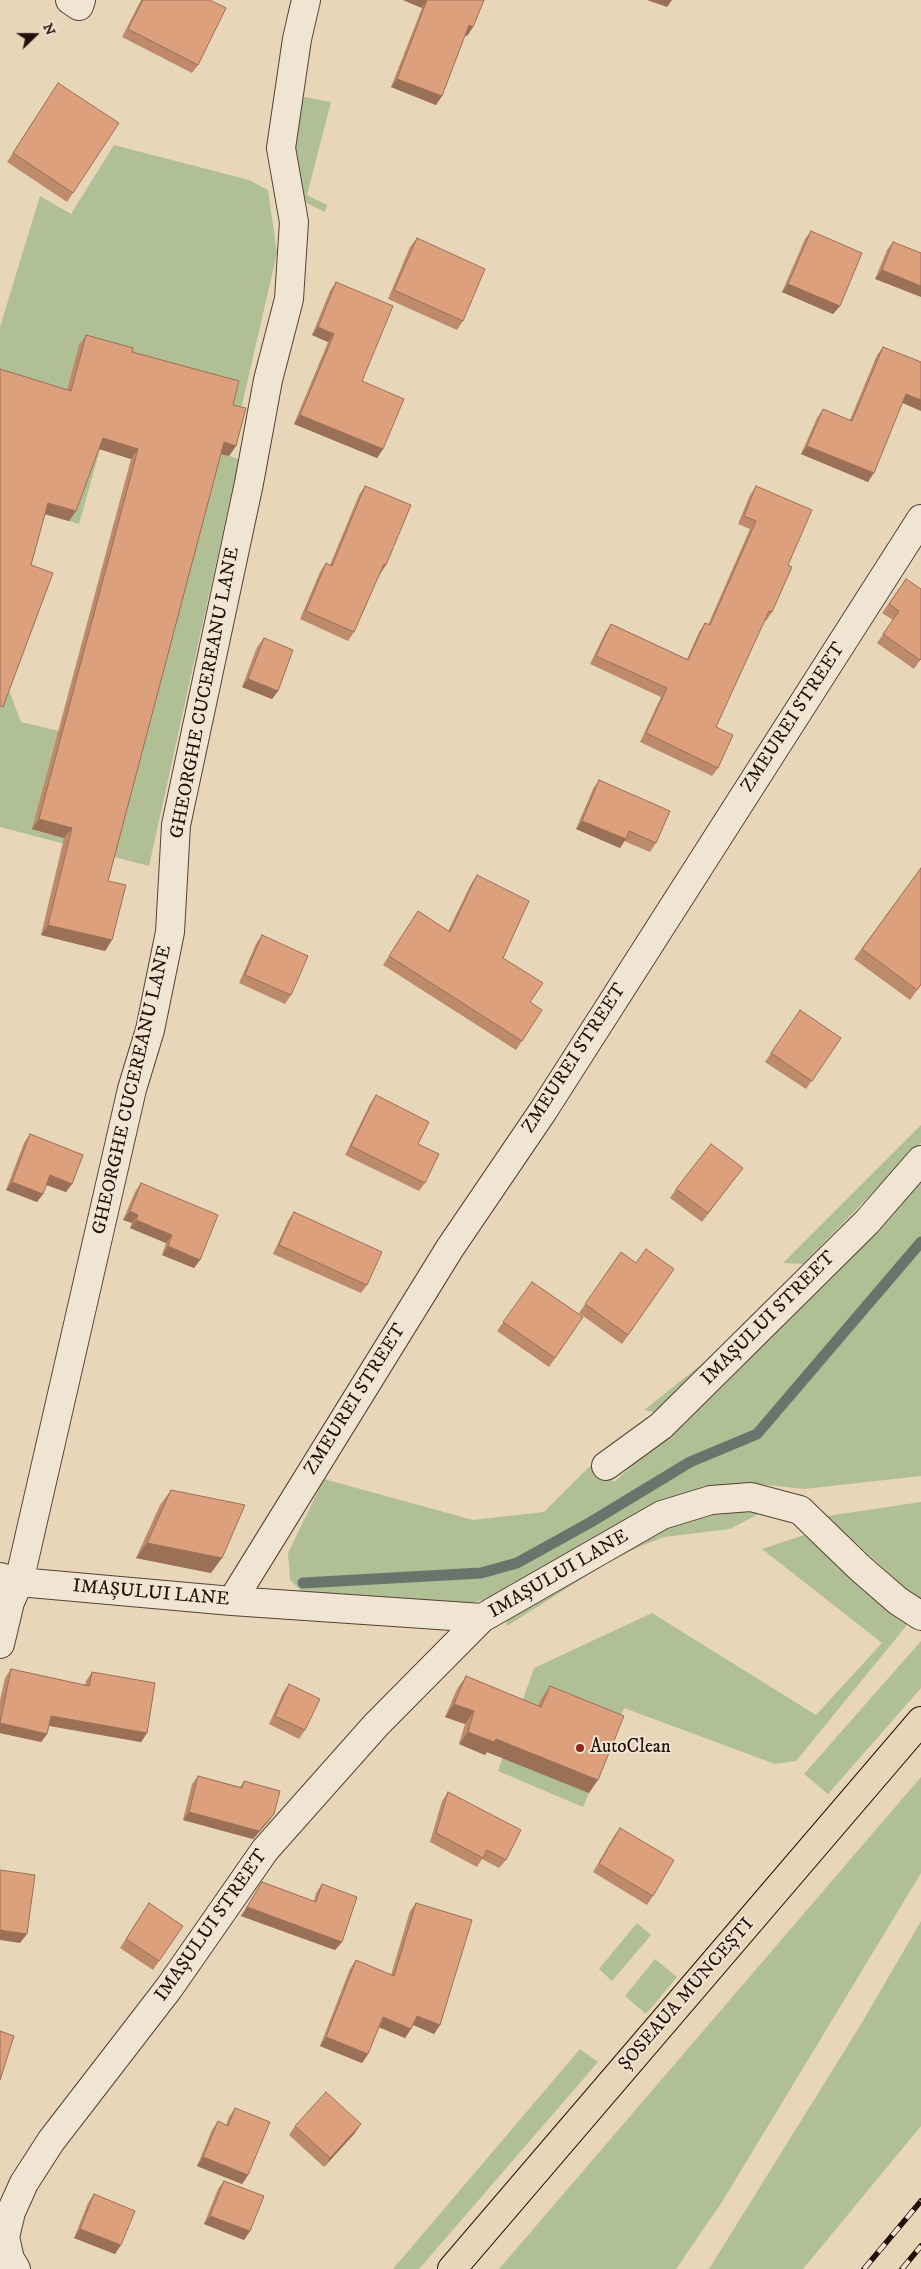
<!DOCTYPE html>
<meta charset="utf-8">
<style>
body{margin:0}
#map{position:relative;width:921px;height:2269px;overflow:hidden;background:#e8d6b9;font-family:"IM FELL DW Pica",serif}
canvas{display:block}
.north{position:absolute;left:10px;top:10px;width:50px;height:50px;-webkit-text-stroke:4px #f0e4d2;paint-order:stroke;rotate:68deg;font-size:14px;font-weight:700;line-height:20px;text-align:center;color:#241009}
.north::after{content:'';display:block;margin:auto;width:18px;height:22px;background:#241009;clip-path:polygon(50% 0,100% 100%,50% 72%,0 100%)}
</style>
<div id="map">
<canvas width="921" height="2269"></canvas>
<div class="north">N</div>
</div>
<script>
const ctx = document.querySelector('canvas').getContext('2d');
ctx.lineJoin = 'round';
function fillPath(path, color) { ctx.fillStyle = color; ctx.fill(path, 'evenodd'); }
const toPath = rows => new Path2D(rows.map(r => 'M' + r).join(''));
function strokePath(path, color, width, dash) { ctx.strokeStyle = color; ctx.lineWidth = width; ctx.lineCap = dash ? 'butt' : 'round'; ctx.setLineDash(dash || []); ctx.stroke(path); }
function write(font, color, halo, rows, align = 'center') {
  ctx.font = font + ' "IM FELL DW Pica",serif'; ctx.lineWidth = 4; ctx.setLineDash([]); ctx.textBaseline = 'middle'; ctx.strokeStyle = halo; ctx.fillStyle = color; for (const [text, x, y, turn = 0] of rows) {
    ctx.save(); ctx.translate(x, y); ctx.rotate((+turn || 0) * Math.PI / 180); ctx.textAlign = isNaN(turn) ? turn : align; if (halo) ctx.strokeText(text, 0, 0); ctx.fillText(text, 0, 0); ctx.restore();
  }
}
fillPath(toPath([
 [299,96,331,102,307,195,327,205,325,212,301,200,294,146],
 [114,145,249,180,268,190,277,253,239,418,126,358,79,524,41,513,0,525,0,327,40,196,71,214],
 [216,452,239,459,149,866,0,827,0,705,7,685,21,722,59,731],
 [921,1125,921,1143,803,1264,783,1263],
 [921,1178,921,1476,804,1489,758,1484,712,1487,506,1594,470,1603,308,1598,290,1580,288,1553,324,1479,473,1520,544,1512,592,1464,614,1482,717,1390,854,1251],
 [727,1344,658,1413,644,1410],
 [921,1502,921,1603,827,1516],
 [764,1511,730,1529,664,1537,641,1546,607,1563,507,1626,506,1618,664,1528,699,1516],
 [804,1535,907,1625,796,1761,775,1764,624,1708,583,1807,498,1771,534,1668,652,1613,816,1715,882,1643,762,1549],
 [921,1641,921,1688,828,1794,804,1774],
 [921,1777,921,1873,722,2202,676,2269,499,2269],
 [921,1921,921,2126,803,2269,709,2269,863,2021],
 [637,1923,651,1935,612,1981,599,1969],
 [655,1959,677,1977,646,2014,625,1996],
 [580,2049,598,2062,419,2269,393,2269]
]), '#b0bf94');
strokePath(toPath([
 [303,1583,481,1573,517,1563,591,1522,690,1462,757,1434,921,1242]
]), '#69756c', 11);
const minor = toPath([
 [70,0,79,6,81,0],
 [606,1466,661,1426,867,1222,921,1160],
 [0,1577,19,1582,232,1601,482,1618,662,1515,711,1500,751,1497,800,1510,860,1568,898,1601,921,1616],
 [232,1601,450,1248,543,1111,921,519],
 [0,1644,10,1602,19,1582,132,1089,150,1030,170,932,176,825,249,483,268,380,289,299,294,222,281,148,297,39,306,0],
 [16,2269,10,2259,5,2237,11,2212,24,2183,51,2141,169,1988,265,1850,376,1725,482,1618]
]);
const primary = toPath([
 [452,2269,921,1721]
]);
strokePath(minor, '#554235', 30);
strokePath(primary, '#241009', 30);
strokePath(minor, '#f0e4d2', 28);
strokePath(primary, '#e8d6b9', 28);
const rail = toPath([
 [864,2269,921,2201],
 [902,2269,921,2246]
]);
strokePath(rail, '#241009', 5.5);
strokePath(rail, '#f0e4d2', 4, [11]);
fillPath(toPath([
 [141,0,210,0,198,65,192,73,122,37],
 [403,0,484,0,473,27,467,36,465,35,442,96,436,105,391,87,422,8],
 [52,92,73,193,67,202,7,162],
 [811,231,840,306,833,314,782,292,805,239],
 [417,238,463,321,457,330,388,299,410,247],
 [893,242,921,253,875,279,887,250],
 [336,282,362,381,383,449,377,458,294,424,328,342,312,335,330,291],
 [86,335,132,352,233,405,236,446,229,456,221,454,108,881,112,940,105,951,41,935,64,838,32,829,131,459,99,449,76,511,69,521,45,514,31,565,67,390,79,345],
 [883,347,902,403,868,482,801,454,817,418,823,409,850,420,877,355],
 [365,486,380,574,380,573,354,632,348,641,300,619,320,572,326,563,330,565,359,495],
 [756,486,788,565,772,612,766,621,764,620,716,727,718,768,712,776,640,742,661,697,590,664,605,633,611,624,687,659,699,632,705,623,708,625,750,529,738,524,750,495],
 [906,579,921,659,914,669,877,643,893,620,882,613],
 [264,638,278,691,272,699,242,687,257,647],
 [599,780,656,843,650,852,624,841,620,848,576,829,593,789],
 [921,868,921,985,910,1000,854,959],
 [477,875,503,958,530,1002,522,1041,516,1050,383,965,418,911,448,931,471,884],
 [262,935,291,995,285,1004,239,983,256,944],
 [800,1010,841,1038,806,1089,765,1062],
 [376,1095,418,1144,425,1183,419,1191,345,1155,370,1104],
 [30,1134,72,1184,66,1192,46,1185,43,1194,37,1202,6,1190,24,1143],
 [743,1168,702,1222,670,1198,676,1189],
 [141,1183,200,1260,194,1268,162,1255,166,1243,130,1228,132,1223,123,1220,135,1192],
 [294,1212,367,1285,361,1293,273,1254,288,1221],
 [621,1252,636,1263,674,1269,622,1344,579,1313],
 [532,1282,583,1317,549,1367,497,1331],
 [171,1490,211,1573,136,1558,160,1505],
 [11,1669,85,1685,86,1681,92,1672,147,1733,141,1742,49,1726,47,1734,41,1742,0,1733,0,1700,5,1678],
 [466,1676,538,1706,541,1699,550,1686,589,1793,487,1752,485,1755,459,1744,465,1724,445,1717,457,1689],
 [289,1684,305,1730,299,1739,269,1724,283,1693],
 [198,1776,240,1787,244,1781,274,1814,268,1822,253,1839,183,1820,192,1784],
 [448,1792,506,1860,499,1868,482,1859,477,1867,430,1842,442,1801],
 [620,1828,653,1896,647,1905,593,1872,614,1836],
 [262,1882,314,1901,316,1893,322,1884,342,1942,335,1950,241,1916],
 [149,1903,159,1961,153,1970,120,1948],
 [416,1903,440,2025,434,2034,413,2025,411,2029,405,2038,379,2027,368,2054,362,2063,320,2046,350,1969,356,1960,391,1975,410,1911],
 [235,2108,248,2175,242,2184,197,2166,212,2130,218,2121,226,2125,229,2117],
 [295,2126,355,2133,324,2167,289,2135],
 [224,2181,250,2231,244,2240,204,2224,218,2189],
 [94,2194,115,2254,74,2238,88,2203]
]), '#bd8a6b');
fillPath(toPath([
 [403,0,427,0,422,8],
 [647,0,672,0,667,7],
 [469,25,473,27,467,36,462,34],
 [397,79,442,96,436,105,391,87],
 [882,270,921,286,921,297,875,279],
 [788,284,840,306,833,314,782,292],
 [318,327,334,334,328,342,312,335],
 [906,394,921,400,921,411,900,402],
 [300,415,383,449,377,458,294,424],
 [103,438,138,449,131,459,96,448],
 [224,442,236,446,229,456,216,453],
 [807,446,874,473,868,482,801,454],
 [48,503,76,511,69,521,41,513],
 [384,564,386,565,380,574,378,573],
 [248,679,278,691,272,699,242,687],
 [39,819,72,828,64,838,32,829],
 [582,821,626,839,620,848,576,829],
 [48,925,112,940,105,951,41,935],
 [50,1175,72,1184,66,1192,44,1184],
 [12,1182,43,1194,37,1202,6,1190],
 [130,1211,138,1215,132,1223,123,1220],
 [136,1220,172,1235,166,1243,130,1228],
 [168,1246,200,1260,194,1268,162,1255],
 [147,1543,222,1558,211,1573,136,1558],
 [454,1704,474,1711,465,1724,445,1717],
 [51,1716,147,1733,141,1742,45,1725],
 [0,1723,47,1734,41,1742,0,1733],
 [468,1732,496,1739,598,1780,589,1793,487,1752,485,1755,459,1744],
 [189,1812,274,1814,268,1822,253,1839,183,1820],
 [247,1907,342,1942,335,1950,241,1916],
 [0,1930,27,1934,20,1943,0,1940],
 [417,2016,440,2025,434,2034,411,2024],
 [383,2017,411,2029,405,2038,376,2026],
 [326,2037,368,2054,362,2063,320,2046],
 [361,2124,355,2133,324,2167,330,2158],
 [203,2157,248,2175,242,2184,197,2166],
 [210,2216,250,2231,244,2240,204,2224],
 [80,2229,121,2245,115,2254,74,2238]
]), '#9a7057');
const building = toPath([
 [143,0,210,0,226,8,198,65,128,29,143,0],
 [427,0,484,0,473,27,469,25,442,96,397,79,427,0],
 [58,83,119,123,73,193,13,153,58,83],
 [811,231,862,253,840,306,788,284,811,231],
 [417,238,485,269,463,321,394,290,417,238],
 [893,242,921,253,921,286,882,270,893,242],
 [336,282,393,306,362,381,404,399,383,449,300,415,334,334,318,327,336,282],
 [86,335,133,348,132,352,239,381,233,405,246,408,236,446,224,442,108,881,126,885,112,940,48,925,72,828,39,819,138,449,103,438,76,511,48,503,31,565,53,573,3,707,0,706,0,369,71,391,86,335],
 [883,347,921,362,921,400,906,394,874,473,807,446,823,409,852,421,883,347],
 [365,486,411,505,386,565,384,564,354,632,306,611,326,563,332,566,365,486],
 [756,486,812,510,788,565,792,567,772,612,769,611,716,727,733,735,718,768,646,733,667,688,596,656,611,624,688,660,705,623,710,625,756,521,744,516,756,486],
 [906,579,921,589,921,659,920,660,883,634,899,611,889,604,906,579],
 [264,638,293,650,278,691,248,679,264,638],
 [599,780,670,811,656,843,629,831,626,839,582,821,599,780],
 [921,868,921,984,917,990,862,949,921,868],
 [477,875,529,901,503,958,543,983,530,1002,542,1010,522,1041,389,956,418,911,450,932,477,875],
 [262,935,308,956,291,995,245,975,262,935],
 [800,1010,841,1038,812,1081,771,1053,800,1010],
 [376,1095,429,1122,418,1144,439,1154,425,1183,351,1146,376,1095],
 [30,1134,83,1155,72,1184,50,1175,43,1194,12,1182,30,1134],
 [711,1144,743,1168,708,1213,676,1189,711,1144],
 [141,1183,218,1215,200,1260,168,1246,172,1235,136,1220,138,1215,130,1211,141,1183],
 [294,1212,382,1252,367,1285,279,1245,294,1212],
 [646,1249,674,1269,628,1335,585,1304,621,1252,636,1263,646,1249],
 [532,1282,583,1317,555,1358,503,1322,532,1282],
 [171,1490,245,1505,222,1558,147,1543,171,1490],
 [11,1669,89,1686,92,1672,155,1683,147,1733,51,1716,47,1734,0,1723,11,1669],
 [466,1676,541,1707,550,1686,624,1716,598,1780,496,1739,494,1742,468,1732,474,1711,454,1704,466,1676],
 [289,1684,320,1699,305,1730,275,1716,289,1684],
 [198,1776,242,1788,244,1781,280,1791,274,1814,259,1831,189,1812,198,1776],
 [448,1792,521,1830,506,1860,487,1850,483,1858,436,1833,448,1792],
 [620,1828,674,1860,653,1896,599,1864,620,1828],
 [0,1870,35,1875,27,1934,0,1930,0,1870],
 [262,1882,316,1902,322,1884,357,1897,342,1942,247,1907,262,1882],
 [149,1903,183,1926,159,1961,126,1939,149,1903],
 [416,1903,472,1920,440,2025,417,2016,411,2029,383,2017,368,2054,326,2037,356,1960,394,1976,416,1903],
 [0,2031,14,2036,0,2080,0,2031],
 [326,2092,361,2124,330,2158,295,2126,326,2092],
 [235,2108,270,2122,248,2175,203,2157,218,2121,228,2126,235,2108],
 [224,2181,264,2196,250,2231,210,2216,224,2181],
 [94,2194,135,2211,121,2245,80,2229,94,2194]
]);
fillPath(building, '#dca07c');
strokePath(building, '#9a7057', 1);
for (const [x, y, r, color] of [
 [580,1748,5,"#8f2418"]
]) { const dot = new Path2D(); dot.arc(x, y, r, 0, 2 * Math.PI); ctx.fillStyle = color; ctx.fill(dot); strokePath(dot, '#f0e4d2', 2); }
write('19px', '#241009', '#f0e4d2', [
 ["GHEORGHE CUCEREANU LANE",206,693,-79],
 ["ZMEUREI STREET",794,718,-57],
 ["ZMEUREI STREET",575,1059,-57],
 ["GHEORGHE CUCEREANU LANE",133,1090,-77],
 ["IMAȘULUI STREET",769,1319,-45],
 ["ZMEUREI STREET",356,1400,-58],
 ["IMAȘULUI LANE",559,1575,-30],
 ["IMAȘULUI LANE",151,1594,5],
 ["IMAȘULUI STREET",212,1926,-55],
 ["ȘOSEAUA MUNCEȘTI",687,1995,-49]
]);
write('19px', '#241009', '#f0e4d2', [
 ["AutoClean",590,1748]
], 'left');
</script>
